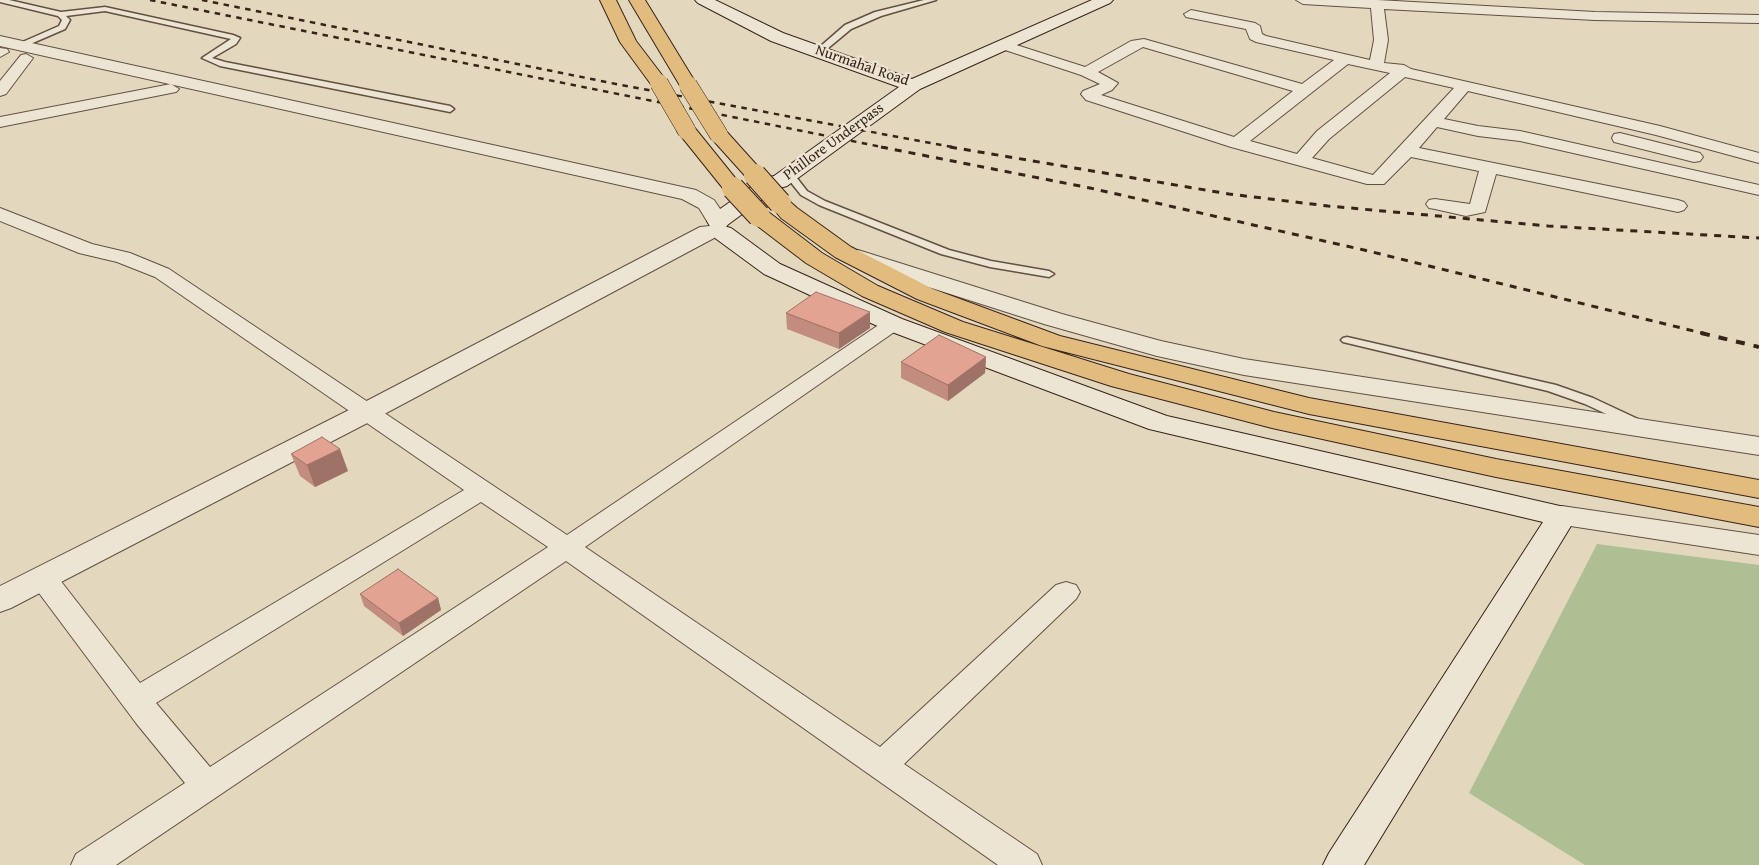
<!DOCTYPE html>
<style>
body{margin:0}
canvas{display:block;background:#e3d7bd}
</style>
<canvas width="1759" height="865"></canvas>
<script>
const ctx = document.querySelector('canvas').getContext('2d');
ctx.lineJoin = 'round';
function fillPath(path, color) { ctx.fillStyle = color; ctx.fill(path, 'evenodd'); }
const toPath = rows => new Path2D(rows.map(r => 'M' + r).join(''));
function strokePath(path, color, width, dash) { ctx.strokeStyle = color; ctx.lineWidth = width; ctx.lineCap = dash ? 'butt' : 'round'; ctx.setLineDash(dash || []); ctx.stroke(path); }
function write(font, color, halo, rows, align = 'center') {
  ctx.font = font + ' "Gentium Book Plus",serif'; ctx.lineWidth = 4.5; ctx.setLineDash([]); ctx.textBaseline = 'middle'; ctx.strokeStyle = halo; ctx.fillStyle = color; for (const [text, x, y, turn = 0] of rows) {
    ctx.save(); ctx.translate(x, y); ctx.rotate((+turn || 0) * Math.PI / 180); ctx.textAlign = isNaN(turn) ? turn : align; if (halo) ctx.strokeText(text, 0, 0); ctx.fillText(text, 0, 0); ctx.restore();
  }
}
fillPath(toPath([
 [1597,544,1759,565,1759,865,1585,865,1469,793]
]), '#afbf94');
const service = toPath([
 [0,0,9,0,61,12,105,7,233,35,240,38,236,44,212,58,225,62,450,106,454,109,450,112,220,66,202,58,231,39,105,11,66,16,70,20,65,29,21,48,17,46,18,44,59,26,62,20,58,16,0,2,0,0],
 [924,0,936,0,881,16,851,29,821,54,814,52,845,25,875,12,924,0],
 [790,172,793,173,807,191,825,201,949,250,991,261,1049,271,1054,274,1049,277,990,267,941,254,819,205,801,195,785,175,790,172],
 [1347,337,1556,385,1593,398,1640,420,1642,423,1636,427,1632,426,1585,404,1548,391,1343,342,1341,340,1343,338,1347,337]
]);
const minor = toPath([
 [1296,0,1377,0,1595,12,1759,15,1759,23,1595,20,1384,9,1388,40,1384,63,1404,65,1411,69,1660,126,1759,153,1759,163,1656,135,1468,91,1444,119,1478,126,1520,131,1759,185,1759,195,1520,141,1478,136,1437,127,1419,148,1678,200,1684,202,1687,206,1684,210,1678,212,1496,174,1485,212,1466,216,1435,209,1429,208,1426,204,1429,200,1435,199,1470,204,1479,171,1411,157,1384,184,1367,184,1231,147,1086,100,1081,94,1083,91,1100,84,1081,75,999,48,997,45,1004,41,1085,67,1131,41,1144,39,1302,84,1334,60,1256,42,1250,39,1246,29,1186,17,1184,14,1191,10,1255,23,1260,26,1262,34,1266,36,1370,60,1374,40,1371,8,1303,4,1296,0],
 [1143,47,1293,91,1234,137,1101,95,1112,90,1118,83,1098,72,1143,47],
 [1348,64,1390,73,1317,131,1297,154,1250,141,1348,64],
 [1405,77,1454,88,1373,175,1312,158,1329,139,1405,77],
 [0,48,7,49,9,52,0,57,0,48],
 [26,54,33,58,6,94,0,96,0,81,21,55,26,54],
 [171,84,179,89,176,92,0,127,0,117,171,84],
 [1620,133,1700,153,1703,157,1700,161,1694,162,1614,142,1612,138,1614,134,1620,133],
 [0,208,92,244,130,253,169,269,567,535,886,320,893,318,900,320,904,324,900,328,585,547,880,747,1056,585,1066,582,1076,585,1080,592,1076,599,904,764,1037,854,1042,865,998,865,566,561,116,865,71,865,76,854,185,783,136,723,33,585,29,578,33,571,43,568,53,571,140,683,464,490,155,277,117,262,79,253,0,221,0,208],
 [481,502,548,547,210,767,156,703,481,502]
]);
const tertiary = toPath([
 [0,36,696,190,714,200,729,222,726,227,716,228,719,232,716,237,375,419,11,608,0,612,0,586,355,407,700,227,710,226,699,208,682,199,0,46,0,36],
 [858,250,1062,314,1161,341,1244,359,1759,437,1759,455,1244,375,1157,356,1044,324,850,262,847,257,850,252,858,250],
 [1562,506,1759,535,1759,555,1551,523,1547,516,1551,509,1562,506]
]);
const secondary = toPath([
 [695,0,715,0,783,33,912,79,1092,0,1113,0,1110,3,920,89,787,186,776,189,726,226,718,227,710,226,707,221,710,216,763,179,774,176,899,87,771,41,698,3,695,0],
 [723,226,731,228,780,264,902,319,1167,416,1573,509,1577,516,1364,865,1323,865,1329,853,1543,522,1149,429,884,329,764,274,715,238,712,233,715,228,723,226]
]);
const trunk = toPath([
 [600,0,616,0,636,41,668,83,665,87,653,87,620,42,600,0],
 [629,0,645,0,697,85,694,89,682,89,629,0],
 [687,125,694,127,740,184,743,188,740,192,733,194,726,192,677,131,680,127,687,125],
 [719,129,726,131,762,171,765,175,762,179,755,181,748,179,712,139,709,135,712,131,719,129],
 [780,197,787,199,797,208,851,247,933,289,1060,336,1309,398,1759,480,1759,498,1309,414,1042,346,917,299,835,257,781,218,769,203,773,199,780,197],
 [759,210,767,211,822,253,878,286,963,322,1129,374,1274,412,1496,459,1759,507,1759,527,1496,477,1272,428,1111,386,945,332,862,296,806,263,751,221,748,216,751,211,759,210]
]);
strokePath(service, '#635042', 3);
strokePath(minor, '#635042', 2);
strokePath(tertiary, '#635042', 2);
strokePath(secondary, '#382319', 2);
strokePath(trunk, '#382319', 2);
fillPath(service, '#ede5d4');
fillPath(minor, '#ede5d4');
fillPath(tertiary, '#ede5d4');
fillPath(secondary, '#ede5d4');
fillPath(trunk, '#e2bc7e');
strokePath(toPath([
 [150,0,887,148],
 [202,0,616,84,957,148]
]), '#382319', 2.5, [5.5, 5.5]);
strokePath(toPath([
 [881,147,1090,188,1364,250,1706,334],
 [950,147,1229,194,1328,206,1548,226,1759,238]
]), '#382319', 3, [7, 7]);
strokePath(toPath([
 [1701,333,1759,347]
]), '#382319', 4, [9, 9]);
const trunkBridgeFar1 = toPath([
 [659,83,687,131],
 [688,85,719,135]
]);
const trunkBridge = toPath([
 [755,175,780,203],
 [733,188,759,216]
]);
strokePath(trunkBridgeFar1, '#382319', 19, []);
strokePath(trunkBridge, '#382319', 24, []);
strokePath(trunkBridgeFar1, '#e2bc7e', 18);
strokePath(trunkBridge, '#e2bc7e', 22);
fillPath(toPath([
 [786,313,870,328,839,349,787,329],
 [986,357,985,373,948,401,901,378,901,362],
 [291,454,348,471,315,487,300,476],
 [360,594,438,598,441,610,403,636,364,606]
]), '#c28c7e');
fillPath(toPath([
 [870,312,870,328,839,349,839,333],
 [986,357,985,373,948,401,948,385],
 [340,449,348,471,315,487,307,465],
 [438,598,441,610,403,636,399,623]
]), '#9e7266');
const building = toPath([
 [816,292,870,312,839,333,786,313,816,292],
 [939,335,986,357,948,385,901,362,939,335],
 [322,437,340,449,307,465,291,454,322,437],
 [398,569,438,598,399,623,360,594,398,569]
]);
fillPath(building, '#e2a392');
strokePath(building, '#9e7266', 1);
write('15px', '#382319', '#ede5d4', [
 ["Nurmahal Road",862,66,19],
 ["Phillore Underpass",834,142,-36]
]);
</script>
